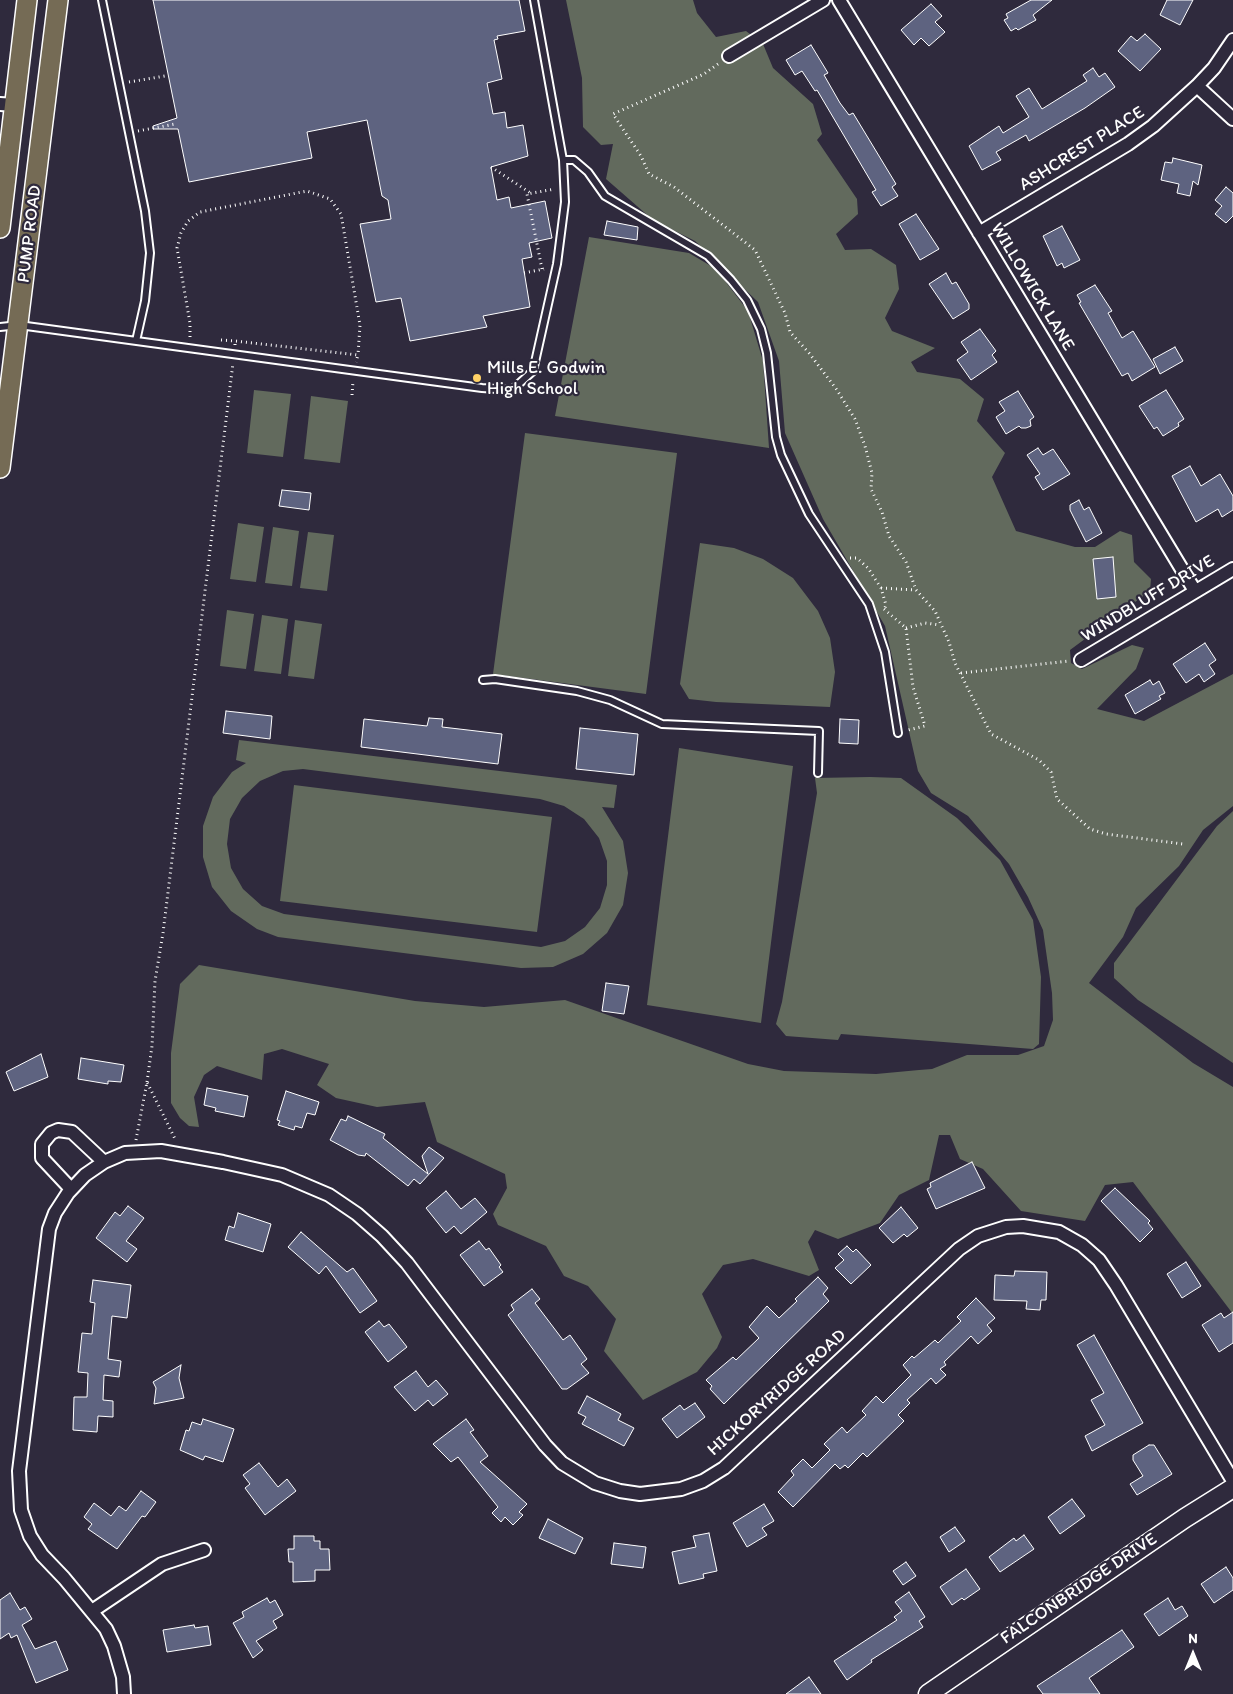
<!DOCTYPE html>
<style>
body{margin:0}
#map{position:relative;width:1233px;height:1694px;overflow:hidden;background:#2f2a3d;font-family:Itim,sans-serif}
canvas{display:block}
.north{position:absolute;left:1168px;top:1629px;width:50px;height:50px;-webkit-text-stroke:4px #2f2a3d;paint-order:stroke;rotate:0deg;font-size:14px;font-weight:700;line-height:20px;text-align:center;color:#fff}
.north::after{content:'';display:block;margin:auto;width:18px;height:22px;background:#fff;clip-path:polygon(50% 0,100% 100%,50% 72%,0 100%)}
</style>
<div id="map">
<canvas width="1233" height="1694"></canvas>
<div class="north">N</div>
</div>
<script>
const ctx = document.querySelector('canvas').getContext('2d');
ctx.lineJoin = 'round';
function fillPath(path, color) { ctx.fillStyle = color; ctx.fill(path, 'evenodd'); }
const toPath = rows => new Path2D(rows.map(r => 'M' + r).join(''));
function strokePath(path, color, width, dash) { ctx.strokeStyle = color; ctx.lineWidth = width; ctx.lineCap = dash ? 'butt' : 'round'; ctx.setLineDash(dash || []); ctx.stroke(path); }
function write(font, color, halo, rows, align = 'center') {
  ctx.font = font + ' Itim,sans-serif'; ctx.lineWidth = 4.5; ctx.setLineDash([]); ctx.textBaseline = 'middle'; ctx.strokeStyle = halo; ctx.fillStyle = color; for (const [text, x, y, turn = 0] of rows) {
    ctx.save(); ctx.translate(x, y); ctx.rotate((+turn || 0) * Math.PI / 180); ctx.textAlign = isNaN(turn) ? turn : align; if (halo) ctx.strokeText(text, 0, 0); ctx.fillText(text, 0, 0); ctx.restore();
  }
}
fillPath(toPath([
 [566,0,693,0,697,13,716,37,746,31,763,44,773,68,813,104,822,134,817,140,857,199,858,214,836,234,845,250,871,249,896,265,899,289,885,318,892,331,935,348,911,362,917,372,960,379,984,399,977,421,1005,453,992,477,1016,531,1075,547,1095,547,1120,531,1132,535,1134,562,1151,579,1150,591,1070,650,1071,663,1082,669,1132,645,1144,648,1136,669,1097,709,1144,721,1233,674,1233,806,1203,830,1179,866,1136,908,1123,937,1089,983,1193,1063,1233,1087,1233,1314,1133,1182,1105,1185,1085,1221,1021,1211,983,1169,960,1159,950,1135,939,1135,929,1180,899,1195,880,1223,838,1239,815,1230,808,1242,819,1270,809,1276,753,1259,723,1265,702,1294,722,1337,717,1348,697,1372,643,1400,604,1351,616,1319,588,1286,564,1276,546,1246,498,1225,493,1214,507,1188,505,1174,437,1142,425,1102,377,1107,336,1098,317,1085,329,1064,282,1049,264,1054,262,1080,217,1066,204,1075,194,1097,199,1127,189,1126,180,1118,171,1103,171,1053,180,984,199,965,415,1001,484,1007,565,1000,748,1064,784,1071,876,1074,919,1070,932,1069,967,1055,1018,1055,1044,1046,1053,1020,1052,993,1043,930,1028,897,1009,864,968,816,931,793,918,771,885,626,823,519,785,433,779,361,758,302,695,241,653,220,606,179,613,144,601,145,583,127,582,78],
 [589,237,689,253,716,269,748,311,763,361,769,448,555,416],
 [254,390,291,394,283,457,247,453],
 [311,396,348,401,340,463,304,459],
 [525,433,677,453,646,694,493,674],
 [238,523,264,527,256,582,230,579],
 [273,527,299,531,292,586,265,583],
 [308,532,334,535,327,591,300,588],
 [700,543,734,548,763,559,793,578,818,611,830,638,835,672,830,707,716,702,689,699,680,684],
 [227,610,254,614,246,669,220,666],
 [262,615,288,619,281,674,254,671],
 [295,620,322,624,314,679,288,676],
 [239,740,617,785,614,808,602,807,623,841,628,873,623,905,607,933,583,954,553,967,521,968,278,937,257,929,231,911,212,887,203,857,203,826,213,797,232,772,246,763,236,760],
 [303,769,540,799,564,806,584,819,599,838,607,861,607,885,600,908,585,927,565,941,541,947,284,914,262,906,243,889,231,868,227,844,230,819,242,798,260,781,283,771],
 [679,748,793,766,761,1023,647,1005],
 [870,777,901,778,957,818,1000,860,1033,920,1041,977,1039,1044,1033,1049,841,1034,838,1040,786,1036,776,1024,782,1002,817,793,815,778],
 [294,785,552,817,537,932,280,901],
 [1233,811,1233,1063,1138,1000,1114,978,1114,963,1217,826]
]), '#626a5d');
const building = toPath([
 [153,0,519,0,525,31,497,36,498,39,494,40,502,79,487,83,493,114,505,112,507,128,523,125,528,156,491,167,497,200,509,197,511,208,545,201,552,238,529,243,532,257,522,259,530,307,483,316,487,327,410,341,401,298,376,302,360,224,391,219,388,200,382,196,367,120,307,132,312,158,189,182,178,129,153,129,153,126,177,118,153,0],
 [1031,0,1052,0,1033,15,1036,20,1018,30,1016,28,1011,31,1004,20,1008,18,1006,14,1031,0],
 [1167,0,1193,0,1180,25,1160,15,1167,0],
 [931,4,942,16,935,22,945,32,929,46,921,38,914,45,901,30,931,4],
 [1145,34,1161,49,1140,71,1118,51,1131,36,1137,41,1145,34],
 [811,45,828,73,824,75,840,103,849,115,853,113,896,184,892,187,898,196,881,206,872,192,876,190,817,90,815,91,802,71,795,75,786,60,811,45],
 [1093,68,1099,77,1105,73,1115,87,1085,108,1029,141,1026,135,996,152,1001,160,982,170,969,146,999,126,1003,133,1029,117,1016,96,1029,88,1042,109,1087,81,1083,75,1093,68],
 [1173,158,1202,165,1198,185,1193,181,1190,196,1177,193,1179,184,1161,180,1165,162,1172,163,1173,158],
 [1226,187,1233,193,1233,216,1226,223,1215,214,1222,206,1215,200,1226,187],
 [916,214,939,249,920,260,899,224,916,214],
 [607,221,638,227,637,240,604,235,607,221],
 [1062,226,1080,260,1064,268,1062,263,1057,266,1043,236,1062,226],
 [946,273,952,284,956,282,969,304,969,309,953,319,929,284,946,273],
 [1095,285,1112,311,1108,313,1122,338,1133,331,1155,367,1132,381,1128,373,1122,376,1079,303,1081,302,1077,295,1095,285],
 [980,329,996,351,992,355,997,362,971,380,957,360,968,352,961,342,980,329],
 [1175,347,1183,361,1160,374,1153,359,1175,347],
 [1166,390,1184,419,1178,423,1179,426,1163,436,1157,427,1154,429,1139,406,1166,390],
 [1018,391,1034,417,1030,420,1031,426,1026,428,1021,428,1019,426,1006,434,996,417,1005,411,999,402,1018,391],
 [1038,448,1043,455,1053,449,1070,474,1043,490,1035,477,1040,474,1027,455,1038,448],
 [1190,466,1201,486,1220,474,1233,496,1233,510,1222,517,1218,509,1196,522,1172,476,1190,466],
 [282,490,311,493,309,510,279,506,282,490],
 [1079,500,1084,510,1089,507,1102,533,1086,542,1070,510,1070,505,1079,500],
 [1113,557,1116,597,1097,599,1093,559,1113,557],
 [1205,643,1216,660,1209,665,1215,674,1204,682,1199,674,1186,683,1173,664,1205,643],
 [1150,680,1153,685,1159,681,1165,693,1159,696,1161,699,1135,714,1125,695,1150,680],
 [226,711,272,716,270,739,223,733,226,711],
 [429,718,443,719,442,727,502,734,498,764,361,747,364,719,427,726,429,718],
 [840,719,859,720,858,744,839,743,840,719],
 [580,728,638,734,634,775,576,769,580,728],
 [606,983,629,986,624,1014,602,1011,606,983],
 [41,1054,48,1077,14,1091,6,1072,41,1054],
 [81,1058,124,1065,121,1082,108,1081,108,1084,78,1079,81,1058],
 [207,1088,248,1096,244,1117,215,1111,216,1108,204,1105,207,1088],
 [286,1091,319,1102,315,1115,307,1113,302,1128,295,1126,294,1130,278,1125,280,1121,277,1120,286,1091],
 [348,1116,385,1134,383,1138,428,1174,422,1156,429,1147,444,1158,420,1184,414,1179,408,1186,366,1153,365,1156,358,1155,330,1140,341,1119,346,1121,348,1116],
 [972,1162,985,1188,936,1209,927,1189,931,1187,930,1183,972,1162],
 [1115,1188,1150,1221,1148,1223,1153,1229,1140,1242,1101,1201,1115,1188],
 [446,1191,461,1209,475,1198,487,1212,461,1234,454,1226,446,1233,426,1208,446,1191],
 [128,1206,144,1218,126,1241,137,1249,127,1262,96,1238,115,1212,120,1216,128,1206],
 [901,1207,918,1228,907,1237,904,1234,893,1243,879,1228,901,1207],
 [238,1213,271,1224,263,1252,225,1240,229,1226,234,1228,238,1213],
 [301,1232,347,1272,353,1268,377,1301,360,1313,326,1266,319,1274,288,1247,301,1232],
 [479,1241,486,1250,489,1248,501,1265,499,1267,503,1272,484,1286,460,1255,479,1241],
 [847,1246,853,1252,856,1249,871,1265,851,1284,835,1268,844,1260,838,1254,847,1246],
 [1186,1262,1201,1286,1182,1298,1167,1274,1186,1262],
 [1015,1271,1047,1272,1046,1300,1041,1300,1040,1310,1026,1309,1027,1301,994,1300,995,1275,1014,1276,1015,1271],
 [818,1277,828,1288,823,1294,829,1301,724,1404,710,1389,712,1386,706,1380,733,1357,736,1360,759,1338,749,1327,767,1306,779,1318,797,1301,795,1299,818,1277],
 [93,1280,131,1285,127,1318,112,1316,108,1359,121,1361,119,1377,104,1375,103,1400,113,1401,113,1417,98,1416,97,1432,73,1430,74,1397,87,1397,88,1373,78,1372,82,1333,92,1334,95,1303,90,1302,93,1280],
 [532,1289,540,1299,535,1303,563,1340,570,1335,587,1359,581,1364,589,1373,567,1389,562,1389,508,1315,514,1310,511,1305,532,1289],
 [976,1298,995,1318,987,1325,992,1331,978,1344,971,1336,944,1362,946,1365,940,1369,946,1375,936,1384,931,1378,907,1400,910,1403,898,1415,904,1421,867,1457,863,1453,848,1468,845,1465,840,1469,835,1464,793,1507,778,1492,794,1475,791,1471,803,1459,812,1468,830,1450,824,1444,842,1427,847,1433,866,1415,862,1411,876,1396,883,1403,911,1375,903,1365,912,1356,914,1358,935,1340,938,1343,961,1321,957,1317,976,1298],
 [1233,1312,1233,1343,1219,1352,1202,1325,1221,1313,1224,1318,1233,1312],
 [379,1321,384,1327,389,1324,407,1347,388,1362,365,1332,379,1321],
 [1094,1335,1143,1423,1092,1451,1085,1436,1105,1425,1091,1400,1104,1393,1077,1345,1094,1335],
 [181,1365,179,1378,184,1398,154,1404,156,1388,153,1382,181,1365],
 [416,1371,428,1387,436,1380,448,1394,433,1406,428,1400,415,1411,394,1387,416,1371],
 [587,1396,621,1414,618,1420,634,1428,624,1446,582,1424,586,1417,578,1413,587,1396],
 [695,1403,705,1417,677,1438,662,1419,680,1405,684,1410,695,1403],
 [203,1419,234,1429,223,1462,205,1456,203,1460,180,1450,186,1430,189,1431,192,1422,201,1425,203,1419],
 [466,1419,474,1430,470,1432,488,1456,480,1462,527,1504,519,1512,523,1515,513,1525,505,1517,501,1522,492,1513,498,1507,458,1457,451,1462,433,1444,466,1419],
 [1149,1445,1154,1445,1172,1474,1137,1495,1130,1484,1143,1476,1133,1460,1133,1455,1149,1445],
 [259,1463,278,1487,287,1479,296,1491,265,1515,245,1488,250,1484,243,1475,259,1463],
 [141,1491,156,1502,145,1517,142,1516,117,1549,88,1529,92,1524,84,1517,94,1503,111,1516,119,1506,126,1511,141,1491],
 [1072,1499,1085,1516,1060,1534,1048,1517,1072,1499],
 [764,1504,774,1521,762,1528,767,1535,747,1547,733,1523,764,1504],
 [548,1519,583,1538,575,1554,539,1538,548,1519],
 [955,1527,965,1541,949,1552,940,1537,955,1527],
 [709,1533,717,1571,703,1574,704,1578,679,1584,672,1552,696,1547,693,1536,709,1533],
 [1024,1535,1034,1549,1000,1572,989,1557,1014,1538,1016,1541,1024,1535],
 [294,1536,314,1536,314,1541,320,1541,320,1549,329,1549,330,1570,315,1570,315,1581,293,1582,293,1562,289,1562,288,1549,294,1549,294,1536],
 [614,1543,646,1547,643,1568,611,1564,614,1543],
 [906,1562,916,1576,903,1585,893,1571,906,1562],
 [1226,1567,1233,1578,1233,1590,1214,1603,1201,1584,1226,1567],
 [966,1569,980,1589,964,1600,962,1598,952,1605,940,1587,966,1569],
 [909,1592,925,1617,919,1621,923,1627,871,1660,872,1662,847,1680,834,1661,897,1620,894,1617,902,1611,895,1602,909,1592],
 [10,1593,20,1610,25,1607,32,1619,22,1625,35,1649,56,1641,68,1670,36,1683,17,1635,11,1638,9,1633,0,1639,0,1600,10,1593],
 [267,1598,270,1603,275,1600,283,1615,273,1621,277,1628,256,1641,263,1650,253,1658,233,1623,244,1617,242,1612,267,1598],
 [1168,1598,1175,1610,1182,1606,1188,1616,1159,1636,1144,1614,1168,1598],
 [194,1625,195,1628,208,1626,211,1645,167,1652,163,1630,194,1625],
 [1122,1630,1134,1647,1089,1678,1100,1694,1043,1694,1037,1686,1122,1630],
 [809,1677,821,1694,786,1694,809,1677]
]);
fillPath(building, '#5e6380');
strokePath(building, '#fff', 1);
const lane = toPath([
 [102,0,145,211,150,253,145,301,136,341],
 [563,160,574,160,588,172,605,196,708,256,731,280,747,300,761,329,767,353,776,437,781,455,809,514,869,604,885,652,898,733],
 [0,327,19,325,482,388,512,390,533,371,557,264,565,202,563,160,534,0],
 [483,680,495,679,577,691,610,700,662,724,819,731,818,773]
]);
const street = toPath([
 [839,0,1195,591],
 [729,56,823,0],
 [1197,86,1233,119],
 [0,104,15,105],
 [979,233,1128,144,1153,126,1197,86,1214,68,1233,40],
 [1081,660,1233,569],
 [71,1189,42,1158,42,1144,51,1133,58,1130,72,1132,104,1162],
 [92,1611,162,1564,204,1550],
 [124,1694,123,1677,114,1646,106,1629,64,1578,42,1555,30,1536,21,1510,19,1471,49,1229,55,1213,68,1193,85,1175,104,1162,125,1153,161,1151,223,1162,282,1175,329,1195,357,1214,382,1236,407,1263,545,1445,562,1463,595,1483,620,1491,640,1494,681,1489,703,1481,724,1468,959,1249,978,1236,1006,1227,1023,1226,1059,1232,1082,1245,1099,1260,1116,1285,1233,1481]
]);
const secondary = toPath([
 [928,1694,1185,1518,1233,1488]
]);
const primary = toPath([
 [0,228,27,0],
 [0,468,58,0]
]);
strokePath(lane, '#fff', 10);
strokePath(street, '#fff', 16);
strokePath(secondary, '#fff', 21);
strokePath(primary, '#fff', 22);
strokePath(toPath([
 [718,64,704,74,613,114,641,156,649,174,674,187,755,250,785,313,790,332,809,353,837,390,855,419,865,446,872,473,871,489,882,512,889,536,906,562,916,590,935,611,949,642,955,663,991,734,1039,760,1051,772,1057,799,1090,829,1106,834,1183,844],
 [129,82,165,76],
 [138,131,175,124],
 [491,167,532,194],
 [542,269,527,194,555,189],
 [524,273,544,269],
 [190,337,190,323,177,248,181,233,188,221,200,212,307,191,330,199,341,214,360,325,358,355],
 [221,340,235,341],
 [235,345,235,341,358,355,356,362],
 [352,395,353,381],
 [850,558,857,558,868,568,881,588,886,605,884,610],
 [881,588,916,590],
 [884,609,906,628,913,687,925,726,908,730],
 [906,628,925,623,940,625],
 [961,673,1069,661],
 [147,1082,152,1046,155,981,163,933,233,363],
 [136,1140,147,1082,176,1141]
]), '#fff', 3, [1, 4]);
strokePath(lane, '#2f2a3d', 6);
strokePath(street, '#2f2a3d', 12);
strokePath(secondary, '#2f2a3d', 18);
strokePath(primary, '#756b55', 19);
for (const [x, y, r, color] of [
 [477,378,5,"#ffd166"]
]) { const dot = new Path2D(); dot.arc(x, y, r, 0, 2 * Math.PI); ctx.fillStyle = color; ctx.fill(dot); strokePath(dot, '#2f2a3d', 2); }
write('18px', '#fff', '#2f2a3d', [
 ["ASHCREST PLACE",1082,149,-32],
 ["PUMP ROAD",30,234,-83],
 ["WILLOWICK LANE",1032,287,59],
 ["WINDBLUFF DRIVE",1148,599,-31],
 ["HICKORYRIDGE ROAD",777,1393,-42],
 ["FALCONBRIDGE DRIVE",1079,1589,-34]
]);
write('18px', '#fff', '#2f2a3d', [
 ["Mills E. Godwin",487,368],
 ["High School",487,389]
], 'left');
</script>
